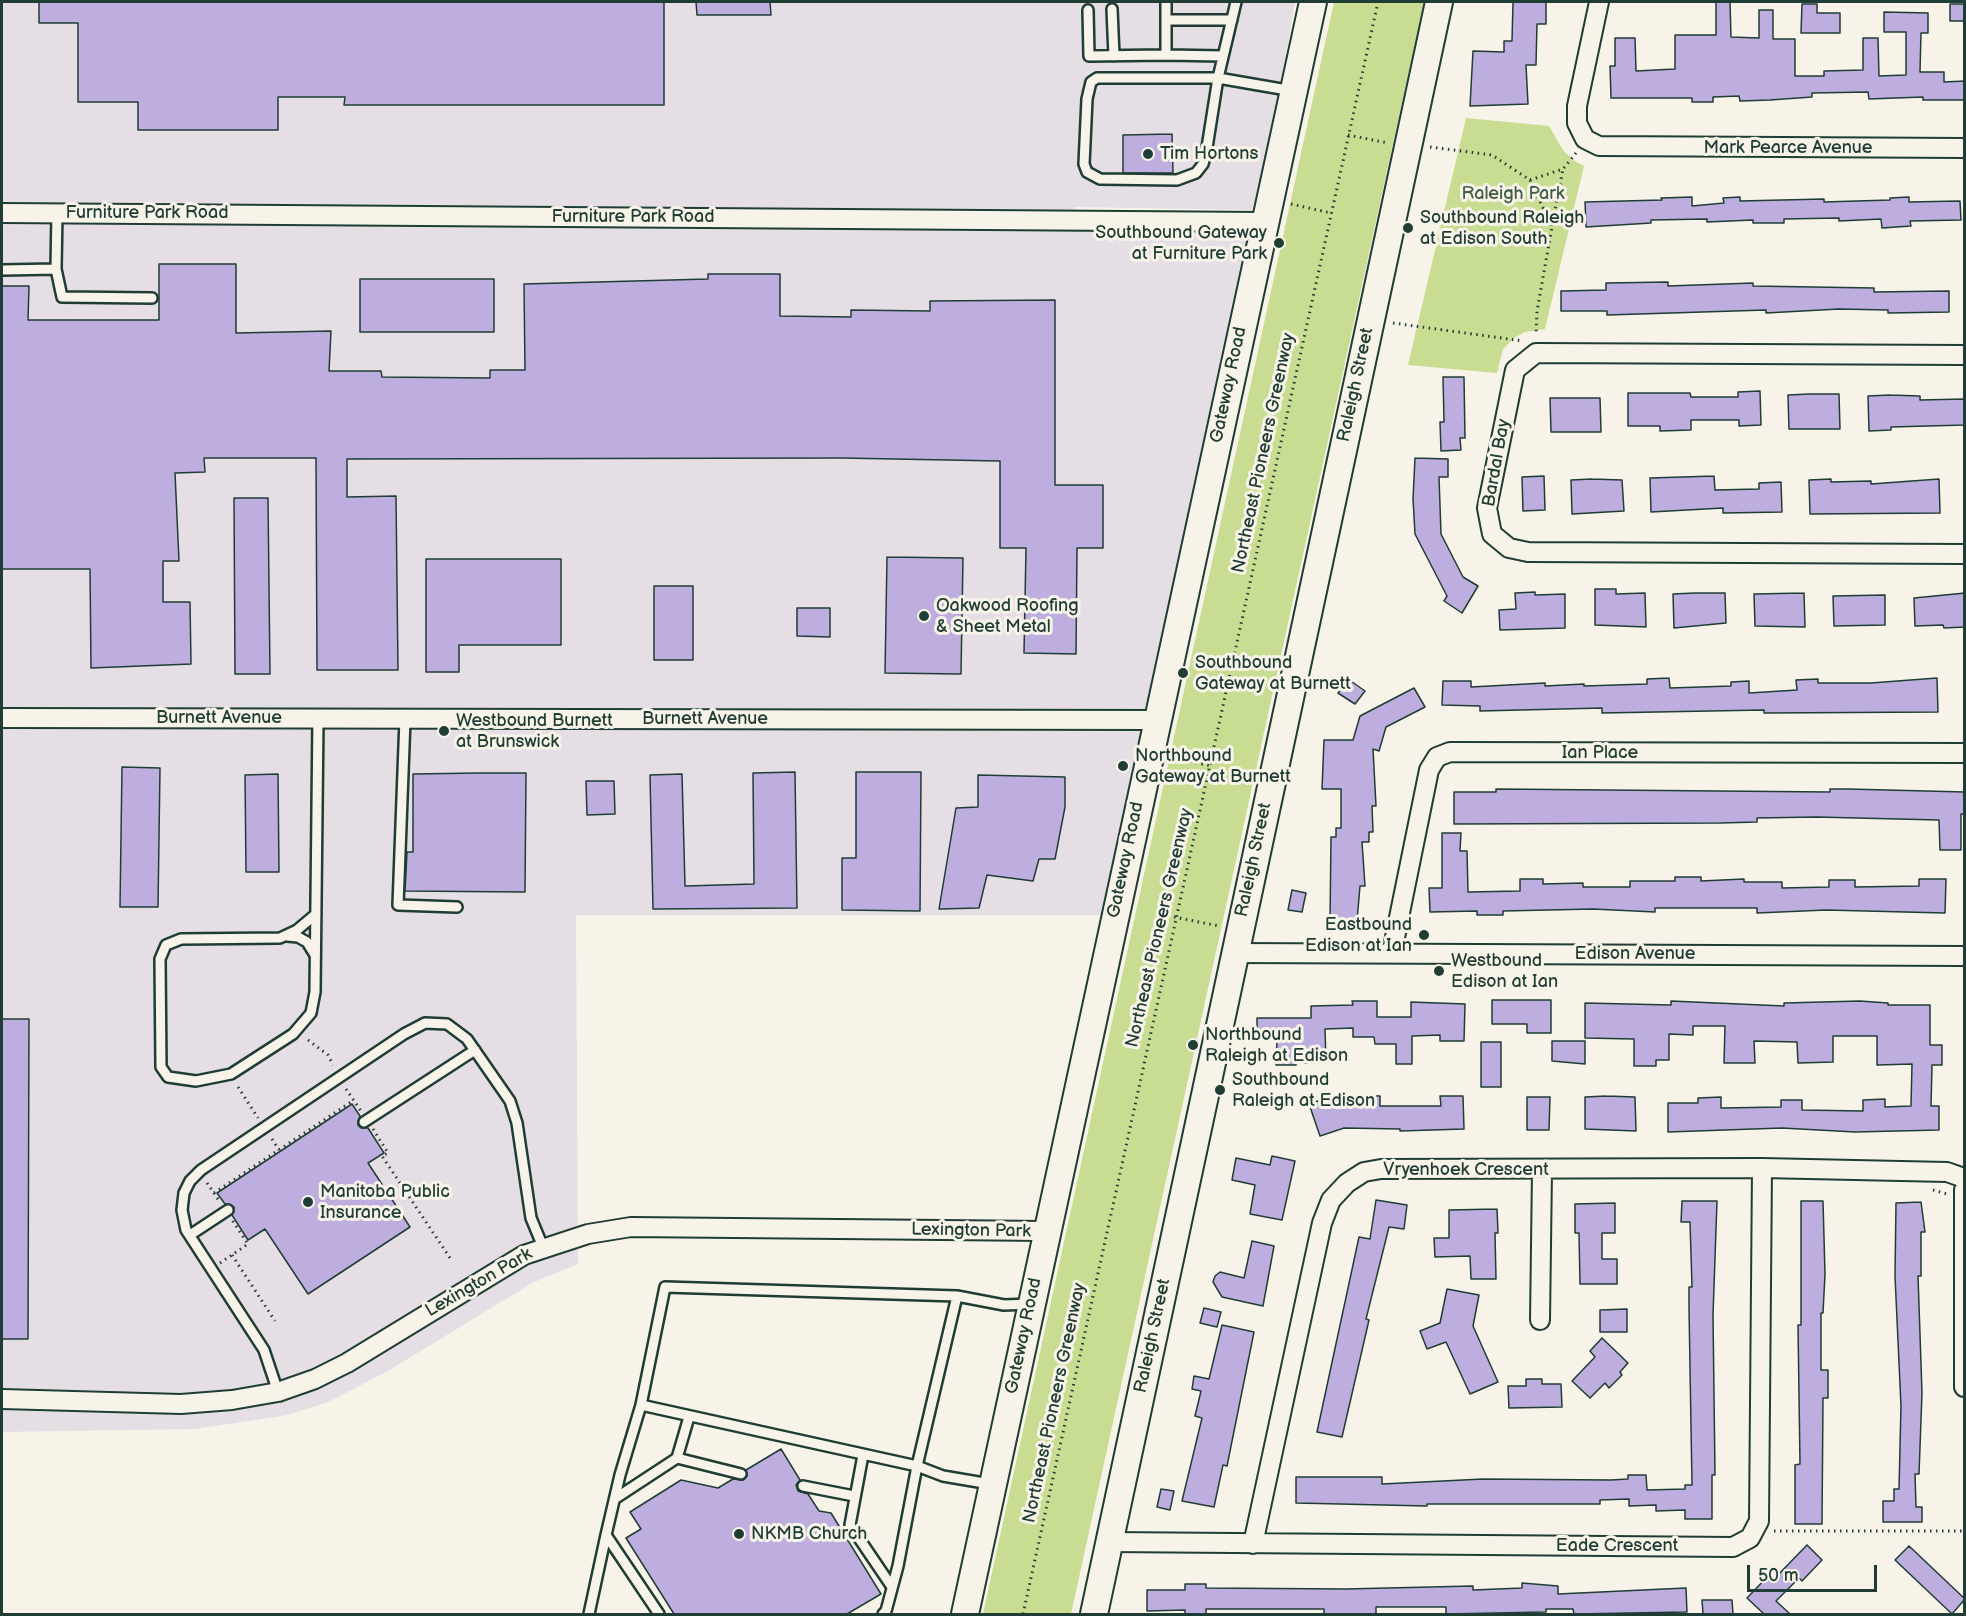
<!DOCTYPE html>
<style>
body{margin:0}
#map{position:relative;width:1966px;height:1616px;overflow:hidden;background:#f7f3e8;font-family:"Balsamiq Sans",sans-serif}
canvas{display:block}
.frame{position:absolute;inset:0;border:3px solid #1f3d34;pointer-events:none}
.scale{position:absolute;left:1747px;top:1565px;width:130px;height:27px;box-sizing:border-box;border:3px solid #1f3d34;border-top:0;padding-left:8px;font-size:18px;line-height:21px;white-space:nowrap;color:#1f3d34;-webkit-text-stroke:4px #f7f3e8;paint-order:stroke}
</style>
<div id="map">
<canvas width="1966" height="1616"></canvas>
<div class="frame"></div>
<div class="scale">50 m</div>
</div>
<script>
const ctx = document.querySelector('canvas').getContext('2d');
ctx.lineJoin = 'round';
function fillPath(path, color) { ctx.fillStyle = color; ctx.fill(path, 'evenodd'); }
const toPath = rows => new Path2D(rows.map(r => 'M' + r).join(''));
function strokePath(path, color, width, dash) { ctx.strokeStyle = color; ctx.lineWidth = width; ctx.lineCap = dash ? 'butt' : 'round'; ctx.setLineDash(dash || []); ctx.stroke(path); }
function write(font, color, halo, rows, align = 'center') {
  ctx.font = font + ' "Balsamiq Sans",sans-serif'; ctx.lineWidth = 6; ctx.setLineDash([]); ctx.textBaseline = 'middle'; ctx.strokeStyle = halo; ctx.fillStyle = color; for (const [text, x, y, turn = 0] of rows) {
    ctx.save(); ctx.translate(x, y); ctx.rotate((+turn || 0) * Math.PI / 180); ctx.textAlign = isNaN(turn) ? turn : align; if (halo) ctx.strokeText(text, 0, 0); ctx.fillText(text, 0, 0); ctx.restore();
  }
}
fillPath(toPath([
 [2,2,1295,2,1259,210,1075,207,1075,228,1253,229,1104,915,576,915,578,1264,532,1283,388,1371,328,1402,288,1415,195,1429,2,1432]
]), '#e6dee5');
fillPath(toPath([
 [1334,2,1424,2,1071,1614,983,1614],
 [1466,118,1549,126,1563,150,1573,160,1584,166,1545,329,1525,332,1514,338,1503,349,1497,373,1408,365]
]), '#c8dc92');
const building = toPath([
 [39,2,664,2,664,105,344,105,345,97,278,97,278,130,138,130,138,102,78,102,78,23,39,23,39,2],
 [696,2,770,2,771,15,697,15,696,2],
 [1513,2,1546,2,1546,24,1537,24,1536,65,1526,65,1528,104,1470,106,1473,51,1504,52,1504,41,1512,41,1513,2],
 [1716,2,1730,2,1731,37,1759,38,1759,10,1773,10,1773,39,1795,39,1795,76,1824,76,1824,71,1863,70,1863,38,1878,38,1879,76,1906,75,1906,32,1884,32,1884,12,1928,13,1928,33,1921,33,1920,72,1944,72,1944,82,1965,81,1965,100,1923,100,1923,97,1869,99,1868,92,1812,93,1812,97,1770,100,1740,101,1739,96,1713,97,1713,102,1692,102,1692,98,1611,98,1610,66,1615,66,1615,38,1635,38,1636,71,1675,69,1675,35,1716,35,1716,2],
 [1802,4,1817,4,1817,13,1840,13,1840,33,1801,33,1802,4],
 [1950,4,1965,4,1965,21,1950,21,1950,4],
 [1172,134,1173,173,1123,173,1123,135,1172,134],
 [1692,197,1692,206,1724,203,1723,198,1740,197,1740,201,1824,199,1824,202,1890,200,1890,198,1909,197,1909,202,1960,201,1961,220,1910,221,1911,226,1882,228,1881,219,1839,221,1839,218,1784,219,1784,223,1753,223,1753,220,1707,222,1707,219,1651,220,1651,223,1586,227,1585,202,1662,200,1661,198,1692,197],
 [159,264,236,264,236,333,331,331,329,371,381,371,382,377,490,378,490,370,525,370,524,284,708,279,708,274,780,274,780,316,851,317,851,310,930,311,930,301,1055,300,1055,485,1103,485,1103,548,1077,548,1076,654,1024,653,1026,548,1000,548,1000,461,842,458,347,459,347,497,396,496,398,670,317,670,316,458,204,458,205,472,175,473,179,561,163,561,163,602,190,602,191,664,91,668,90,569,2,569,2,286,29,286,28,320,159,320,159,264],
 [360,279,494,279,494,332,360,332,360,279],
 [1668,282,1668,286,1753,283,1753,286,1874,288,1874,292,1949,291,1949,312,1888,313,1888,310,1839,309,1766,313,1766,310,1607,315,1607,311,1561,311,1561,291,1606,290,1606,283,1668,282],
 [1443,377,1464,377,1465,438,1460,438,1461,450,1441,451,1440,422,1444,422,1443,377],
 [1760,391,1761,425,1739,426,1739,420,1691,420,1691,430,1660,431,1660,426,1628,426,1628,393,1690,393,1691,397,1738,397,1738,392,1760,391],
 [1809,394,1839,394,1840,429,1789,429,1788,395,1809,394],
 [1890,395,1920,396,1920,400,1965,399,1965,425,1891,427,1891,430,1869,431,1868,396,1890,395],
 [1550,398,1600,398,1601,432,1551,432,1550,398],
 [1415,458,1448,459,1448,477,1439,477,1441,534,1463,577,1478,586,1462,613,1444,601,1447,596,1415,534,1413,499,1415,458],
 [1544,476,1545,510,1523,511,1522,477,1544,476],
 [1714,476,1715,490,1759,489,1759,483,1781,482,1782,512,1723,513,1723,508,1651,512,1650,478,1714,476],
 [1592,479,1622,480,1624,511,1572,514,1571,480,1592,479],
 [1831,479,1831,482,1871,481,1871,484,1939,479,1940,513,1810,514,1809,480,1831,479],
 [234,498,268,498,270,674,235,674,234,498],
 [887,557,963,558,961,674,885,673,887,557],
 [426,559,561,559,561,645,459,645,459,672,426,672,426,559],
 [654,586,693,586,693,660,654,660,654,586],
 [1595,589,1616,589,1616,594,1645,593,1646,627,1595,625,1595,589],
 [1535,592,1535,595,1565,594,1565,628,1500,630,1499,610,1516,609,1515,593,1535,592],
 [1695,593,1725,593,1726,623,1674,628,1673,594,1695,593],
 [1804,593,1805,627,1755,626,1754,594,1804,593],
 [1965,593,1965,627,1944,628,1943,625,1915,626,1914,598,1965,593],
 [1885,595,1885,625,1834,626,1833,596,1885,595],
 [797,608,830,608,830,637,797,636,797,608],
 [1669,678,1670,688,1731,686,1731,682,1749,681,1749,693,1797,690,1796,680,1818,679,1818,683,1871,683,1937,678,1938,712,1764,713,1764,710,1602,713,1602,708,1480,711,1480,706,1442,705,1443,681,1471,681,1471,687,1545,683,1545,686,1584,684,1584,686,1647,684,1647,679,1669,678],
 [1348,679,1365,691,1355,704,1338,693,1348,679],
 [1414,688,1425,707,1386,727,1379,751,1373,749,1376,806,1372,806,1373,832,1369,832,1369,842,1362,842,1365,886,1360,886,1357,921,1330,921,1331,837,1336,837,1336,828,1341,828,1341,789,1322,789,1324,740,1353,740,1360,716,1414,688],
 [122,767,160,768,158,907,120,907,122,767],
 [795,772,797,908,653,909,650,775,682,774,685,886,754,884,753,773,795,772],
 [856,772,921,772,920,911,842,910,842,858,856,858,856,772],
 [478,773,526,773,525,892,405,891,407,852,413,852,413,774,478,773],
 [278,774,279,872,246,872,245,775,278,774],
 [978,775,1065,777,1065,807,1055,859,1039,859,1033,881,987,875,979,908,939,909,956,808,978,807,978,775],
 [586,781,614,781,615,814,587,815,586,781],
 [1496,789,1830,792,1830,789,1848,789,1965,792,1965,814,1961,814,1961,850,1940,850,1939,820,1816,817,1757,818,1757,822,1720,823,1454,824,1454,792,1496,792,1496,789],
 [1442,833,1461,833,1460,851,1467,851,1468,892,1520,891,1520,879,1543,879,1543,884,1583,883,1583,887,1630,887,1630,881,1675,881,1675,877,1701,877,1701,881,1744,879,1744,882,1782,882,1782,888,1829,887,1829,880,1855,880,1855,887,1919,886,1919,879,1946,879,1945,913,1826,910,1757,913,1757,908,1655,908,1655,912,1593,909,1503,911,1503,915,1477,915,1477,911,1430,912,1429,888,1442,888,1442,833],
 [1292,890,1306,893,1302,912,1288,910,1292,890],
 [1492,1000,1551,1000,1551,1033,1527,1033,1527,1024,1492,1024,1492,1000],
 [1352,1001,1377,1001,1377,1017,1411,1017,1411,1002,1465,1004,1464,1041,1440,1041,1440,1035,1412,1036,1412,1064,1396,1064,1396,1044,1375,1044,1374,1037,1353,1037,1353,1028,1325,1029,1326,1062,1296,1063,1296,1065,1276,1065,1277,1039,1257,1039,1257,1018,1311,1018,1311,1006,1353,1005,1352,1001],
 [1671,1001,1784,1006,1784,1003,1860,1001,1888,1003,1888,1005,1930,1005,1930,1045,1942,1045,1942,1065,1932,1065,1931,1106,1939,1106,1939,1130,1855,1132,1782,1128,1668,1132,1668,1103,1698,1103,1698,1098,1721,1097,1721,1108,1781,1107,1781,1100,1802,1100,1802,1110,1863,1111,1863,1100,1885,1099,1885,1107,1911,1106,1912,1064,1877,1065,1877,1036,1833,1036,1833,1062,1798,1063,1797,1042,1754,1041,1755,1063,1724,1063,1725,1026,1693,1026,1693,1035,1669,1034,1669,1060,1656,1060,1656,1066,1634,1066,1634,1039,1585,1038,1585,1003,1671,1005,1671,1001],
 [2,1019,29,1019,28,1339,2,1339,2,1019],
 [1552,1041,1585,1041,1585,1064,1552,1061,1552,1041],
 [1481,1042,1501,1042,1501,1087,1481,1087,1481,1042],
 [1366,1096,1380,1096,1380,1106,1441,1106,1440,1096,1463,1096,1464,1129,1400,1131,1400,1129,1344,1128,1320,1136,1309,1104,1330,1097,1333,1105,1366,1106,1366,1096],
 [1606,1096,1635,1097,1636,1131,1585,1129,1585,1097,1606,1096],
 [1527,1097,1550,1097,1549,1130,1527,1130,1527,1097],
 [352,1104,360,1116,358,1125,361,1128,368,1128,384,1153,368,1163,410,1227,308,1294,265,1229,248,1240,232,1215,234,1207,225,1204,217,1193,352,1104],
 [1272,1156,1295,1161,1282,1220,1250,1214,1255,1185,1232,1180,1236,1158,1270,1165,1272,1156],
 [1376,1200,1407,1205,1404,1229,1389,1227,1366,1319,1369,1320,1342,1437,1317,1432,1359,1237,1370,1239,1376,1200],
 [1682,1201,1717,1201,1713,1315,1715,1475,1712,1475,1712,1519,1685,1519,1685,1510,1656,1511,1656,1505,1629,1506,1629,1499,1600,1500,1600,1504,1427,1504,1427,1506,1296,1503,1296,1477,1382,1477,1382,1484,1483,1479,1611,1480,1628,1479,1628,1475,1646,1475,1647,1490,1685,1489,1685,1485,1692,1485,1689,1308,1689,1287,1692,1287,1690,1222,1681,1222,1682,1201],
 [1801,1201,1823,1201,1825,1274,1823,1313,1821,1313,1821,1370,1828,1370,1828,1398,1823,1398,1822,1524,1795,1524,1795,1465,1800,1464,1798,1325,1801,1325,1801,1201],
 [1921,1202,1925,1232,1921,1232,1921,1276,1918,1276,1922,1393,1919,1474,1915,1474,1916,1507,1922,1507,1922,1522,1883,1522,1883,1501,1894,1501,1894,1489,1899,1489,1901,1406,1895,1276,1896,1203,1921,1202],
 [1615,1203,1615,1233,1602,1233,1602,1259,1617,1259,1617,1284,1580,1284,1579,1233,1575,1233,1575,1204,1615,1203],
 [1497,1209,1498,1233,1495,1233,1496,1279,1471,1279,1470,1256,1435,1257,1434,1238,1449,1238,1449,1210,1497,1209],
 [1252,1241,1274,1246,1263,1306,1222,1297,1213,1282,1215,1276,1220,1272,1244,1278,1252,1241],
 [1447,1289,1479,1295,1473,1326,1498,1382,1470,1394,1446,1342,1427,1349,1420,1331,1440,1323,1447,1289],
 [1204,1308,1221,1312,1217,1327,1200,1323,1204,1308],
 [1627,1309,1627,1332,1600,1332,1600,1310,1627,1309],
 [1222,1325,1254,1332,1227,1466,1223,1465,1214,1507,1182,1501,1202,1418,1195,1416,1201,1391,1192,1389,1194,1376,1209,1379,1222,1325],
 [1602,1338,1628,1363,1620,1372,1622,1375,1609,1388,1605,1383,1590,1398,1572,1381,1595,1357,1590,1351,1602,1338],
 [1526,1379,1542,1379,1542,1384,1561,1384,1562,1407,1509,1408,1508,1386,1526,1386,1526,1379],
 [781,1449,800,1480,796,1485,798,1491,808,1494,819,1511,831,1513,881,1594,847,1614,674,1614,626,1538,641,1529,630,1512,681,1480,718,1488,733,1479,743,1480,747,1476,746,1470,781,1449],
 [1161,1489,1174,1491,1170,1510,1157,1507,1161,1489],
 [1807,1545,1822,1560,1802,1581,1799,1578,1776,1601,1790,1614,1764,1614,1747,1598,1769,1575,1774,1579,1807,1545],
 [1909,1546,1965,1599,1952,1614,1895,1560,1909,1546],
 [1522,1583,1558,1586,1558,1594,1686,1588,1687,1612,1574,1614,1573,1609,1546,1609,1546,1612,1446,1614,1446,1607,1376,1607,1376,1614,1324,1614,1324,1609,1206,1609,1206,1614,1185,1614,1185,1610,1147,1611,1147,1590,1185,1590,1185,1584,1206,1584,1206,1588,1345,1589,1473,1586,1473,1590,1522,1588,1522,1583],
 [1702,1600,1732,1600,1733,1614,1703,1614,1702,1600]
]);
fillPath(building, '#bdaedf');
strokePath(building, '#1f3d34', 1.5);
const lane = toPath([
 [1166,2,1166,55,1223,56],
 [1236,2,1218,78,1206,154,1203,164,1196,173,1177,180,1100,179,1087,172,1084,164,1087,99,1091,82,1097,78,1218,78,1293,91],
 [1112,9,1114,56],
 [1088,10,1089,56,1166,55],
 [1166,20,1232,20],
 [56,269,62,297,152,298],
 [2,270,56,269,57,212],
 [405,719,398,905,457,907],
 [316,914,297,930,280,938,181,939,166,945,160,959,161,1067,168,1077,196,1081,231,1074,293,1034,311,1013,315,992,318,718],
 [287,936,298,937,307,942,315,955],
 [364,1122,475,1050],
 [190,1235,228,1210],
 [957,1296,917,1466,943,1476,990,1484],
 [278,1392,264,1350,186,1230,182,1210,184,1193,190,1181,201,1170,404,1034,425,1023,447,1024,467,1039,510,1101,517,1123,531,1218,543,1247],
 [641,1405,620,1475,606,1535,659,1614],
 [863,1455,850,1525,892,1587],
 [677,1458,741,1474],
 [803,1486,854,1496],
 [616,1498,677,1458,689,1417],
 [589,1614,606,1535],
 [883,1614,886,1611,898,1566,917,1466,641,1405,665,1287,957,1296,1004,1305,1030,1304]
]);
const street = toPath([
 [1599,2,1577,106,1577,123,1585,139,1599,146,1964,148],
 [2,213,1265,222],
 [1964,355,1536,353,1515,370,1487,508,1492,534,1509,548,1528,552,1964,554],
 [2,718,1157,720],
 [1392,952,1429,770,1437,757,1450,752,1964,753],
 [1234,953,1964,956],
 [1964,1190,1964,1387],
 [1540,1320,1542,1171],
 [2,1399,181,1404,232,1400,278,1392,315,1379,347,1363,524,1255,588,1234,631,1227,1046,1231],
 [1109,1542,1733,1547,1750,1538,1759,1521,1762,1168],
 [1253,1544,1322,1223,1331,1200,1347,1183,1364,1172,1381,1169,1762,1168,1947,1172,1964,1178]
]);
const secondary = toPath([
 [965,1614,1313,2],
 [1094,1614,1439,2]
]);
strokePath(lane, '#1f3d34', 14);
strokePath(street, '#1f3d34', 22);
strokePath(secondary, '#1f3d34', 30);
strokePath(toPath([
 [1348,135,1388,143],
 [1430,147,1492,155,1530,180,1552,227,1537,311,1536,335],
 [1530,180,1563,169,1576,153],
 [1291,204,1331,213],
 [1552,226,1563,169],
 [1393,323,1523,341],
 [1172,758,1212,766],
 [1174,917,1219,926],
 [308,1040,328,1055,333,1065],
 [238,1087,258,1118],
 [346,1089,361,1111],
 [373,1129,388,1153,382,1156,450,1258],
 [272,1139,279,1150],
 [207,1183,220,1202],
 [1933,1190,1947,1194],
 [214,1193,354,1100],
 [232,1255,275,1321],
 [220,1263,248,1244,232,1220],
 [1774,1531,1964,1531],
 [1023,1614,1378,2]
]), '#1f3d34', 3, [1.5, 4.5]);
strokePath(lane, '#f7f3e8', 9);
strokePath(street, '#f7f3e8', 18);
strokePath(secondary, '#f7f3e8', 26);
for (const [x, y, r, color] of [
 [1148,154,6,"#1f3d34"],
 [1408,228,6,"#1f3d34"],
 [1279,243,6,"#1f3d34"],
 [924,616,6,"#1f3d34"],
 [1183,673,6,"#1f3d34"],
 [444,731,6,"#1f3d34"],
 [1123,766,6,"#1f3d34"],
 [1424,935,6,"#1f3d34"],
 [1439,971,6,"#1f3d34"],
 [1193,1045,6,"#1f3d34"],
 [1220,1090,6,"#1f3d34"],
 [308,1202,6,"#1f3d34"],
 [739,1534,6,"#1f3d34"]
]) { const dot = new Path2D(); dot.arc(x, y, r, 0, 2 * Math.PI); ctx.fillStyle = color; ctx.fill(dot); strokePath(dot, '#f7f3e8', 2); }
write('18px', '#1f3d34', '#f7f3e8', [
 ["Mark Pearce Avenue",1788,148],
 ["Furniture Park Road",147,213],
 ["Furniture Park Road",633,217],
 ["Gateway Road",1229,385,-78],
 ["Raleigh Street",1356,385,-78],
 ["Northeast Pioneers Greenway",1264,453,-78],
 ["Bardal Bay",1497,463,-80],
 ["Burnett Avenue",219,718],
 ["Burnett Avenue",705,719],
 ["Ian Place",1600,753],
 ["Gateway Road",1126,860,-78],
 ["Raleigh Street",1254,860,-78],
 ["Northeast Pioneers Greenway",1160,928,-77],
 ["Edison Avenue",1635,954],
 ["Vryenhoek Crescent",1466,1170],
 ["Lexington Park",971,1231,1],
 ["Lexington Park",479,1283,-30],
 ["Gateway Road",1024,1336,-78],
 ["Raleigh Street",1153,1336,-78],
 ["Northeast Pioneers Greenway",1055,1403,-78],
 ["Eade Crescent",1617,1546]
]);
write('18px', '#1f3d34', '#f7f3e8', [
 ["Tim Hortons",1160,154],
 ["Southbound Raleigh",1420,218],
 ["at Edison South",1420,239],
 ["Southbound Gateway",1267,233,"right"],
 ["at Furniture Park",1267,254,"right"],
 ["Oakwood Roofing",936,606],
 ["& Sheet Metal",936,627],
 ["Southbound",1195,663],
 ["Gateway at Burnett",1195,684],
 ["Westbound Burnett",456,721],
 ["at Brunswick",456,742],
 ["Northbound",1135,756],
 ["Gateway at Burnett",1135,777],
 ["Eastbound",1412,925,"right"],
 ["Edison at Ian",1412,946,"right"],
 ["Westbound",1451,961],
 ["Edison at Ian",1451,982],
 ["Northbound",1205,1035],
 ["Raleigh at Edison",1205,1056],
 ["Southbound",1232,1080],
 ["Raleigh at Edison",1232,1101],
 ["Manitoba Public",320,1192],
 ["Insurance",320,1213],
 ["NKMB Church",751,1534]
], 'left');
write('18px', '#415d47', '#f7f3e8', [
 ["Raleigh Park",1513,194]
]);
</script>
